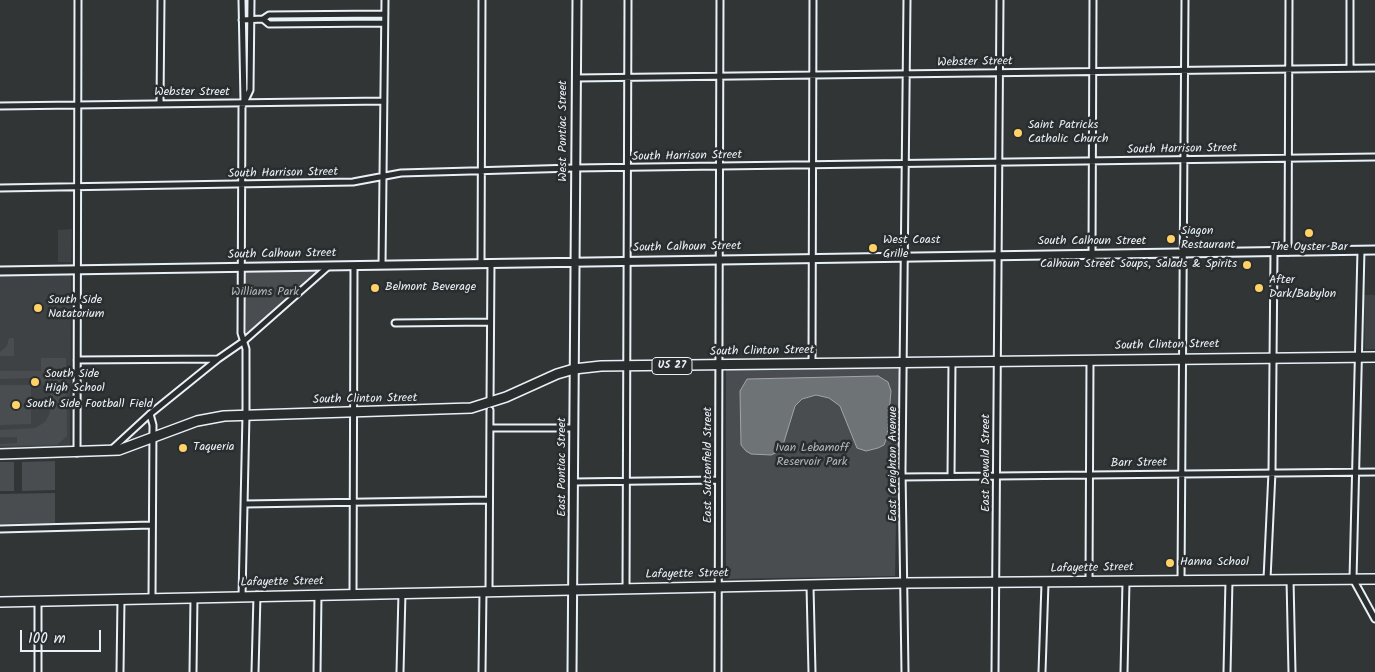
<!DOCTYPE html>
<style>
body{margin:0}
#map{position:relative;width:1375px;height:672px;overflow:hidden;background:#323536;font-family:Kalam,sans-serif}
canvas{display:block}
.scale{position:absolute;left:20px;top:630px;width:81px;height:22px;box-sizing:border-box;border:2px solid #e8f1f8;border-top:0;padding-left:6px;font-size:15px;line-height:18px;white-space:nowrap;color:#e8f1f8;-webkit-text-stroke:4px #2a2d2e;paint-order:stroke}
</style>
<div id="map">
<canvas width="1375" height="672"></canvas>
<div class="scale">100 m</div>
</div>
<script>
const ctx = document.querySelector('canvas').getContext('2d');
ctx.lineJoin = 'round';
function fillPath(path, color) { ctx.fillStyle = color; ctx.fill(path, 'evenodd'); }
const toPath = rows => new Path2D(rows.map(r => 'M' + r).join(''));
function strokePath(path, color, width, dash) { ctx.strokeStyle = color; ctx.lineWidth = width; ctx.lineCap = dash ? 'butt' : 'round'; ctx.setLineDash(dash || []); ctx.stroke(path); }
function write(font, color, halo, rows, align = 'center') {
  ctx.font = font + ' Kalam,sans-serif'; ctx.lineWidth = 5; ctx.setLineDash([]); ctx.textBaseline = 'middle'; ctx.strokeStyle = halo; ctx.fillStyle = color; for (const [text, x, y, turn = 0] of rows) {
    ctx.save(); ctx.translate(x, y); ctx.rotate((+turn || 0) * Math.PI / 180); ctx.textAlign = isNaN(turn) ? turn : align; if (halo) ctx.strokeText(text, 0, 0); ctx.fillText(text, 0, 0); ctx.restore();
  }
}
fillPath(toPath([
 [72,229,71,262,58,262,58,230],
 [68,273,71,276,70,445,67,448,0,449,0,274],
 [1364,295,1375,295,1375,349,1365,349]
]), '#3f4244');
fillPath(toPath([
 [319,270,320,275,246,333,245,273],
 [9,338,14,338,14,356,0,356,0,352,7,346],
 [41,358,66,358,67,436,57,445,0,446,0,444,17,443,17,437,0,437,0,430,35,428,45,422,49,415,52,399,47,388,41,383,30,378,0,379,0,371,41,371],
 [897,367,900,374,900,468,897,469,895,576,726,579,726,370],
 [0,385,31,385,31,424,0,425],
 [55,461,55,490,22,491,22,462],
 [0,462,14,462,14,491,0,491],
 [55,493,55,523,0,524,0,494]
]), '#494d4f');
const water = toPath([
 [878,376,888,382,891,391,887,437,884,445,878,448,866,451,857,448,840,406,829,398,816,395,802,399,795,406,783,445,778,452,771,455,751,454,746,451,741,445,740,391,747,379,878,376]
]);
fillPath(water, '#6e7376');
strokePath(water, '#9fa5aa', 1);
const street = toPath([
 [242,0,244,102],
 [1350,0,1350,67],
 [263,19,269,24,384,23],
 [242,20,263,19,269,15,385,14],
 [576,78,1375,68],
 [160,103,161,0],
 [0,106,384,101],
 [0,188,353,182,401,173,575,168,1375,157],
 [1361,250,1353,579,1375,619],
 [1288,252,1289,0],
 [1092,253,1093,0],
 [481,263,482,0],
 [382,265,385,0],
 [395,323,490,322],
 [77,360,217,359],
 [812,364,813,0],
 [490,403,491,263],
 [150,414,153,425,152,598],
 [490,428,574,428],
 [112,449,150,414,218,359,244,341,329,266],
 [77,453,78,0],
 [951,476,952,363],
 [903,477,1375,472],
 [574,482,718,480],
 [245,504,489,500],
 [0,529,152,525],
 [1267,579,1272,472,1274,252],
 [1290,579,1292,672],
 [1181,580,1185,0],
 [1089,581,1090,360],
 [810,586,812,672],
 [626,589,628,0],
 [489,591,490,410],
 [353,594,354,266],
 [242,596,246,415,246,349,241,333,242,107,250,90,251,0],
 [38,672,38,601],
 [120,672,121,600],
 [193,672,194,597],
 [255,672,257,595],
 [317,672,318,595],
 [400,672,402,593],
 [482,672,483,591],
 [718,672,720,0],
 [905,672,902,470,907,0],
 [995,672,1000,0],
 [1042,672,1045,583],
 [1124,672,1126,582],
 [1227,672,1229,580]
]);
const secondary = toPath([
 [0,271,1375,250],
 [572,672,577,0]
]);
const highway = toPath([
 [0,454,119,450,197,421,224,416,471,408,506,397,557,374,574,369,601,366,1375,357],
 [0,602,904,583,1375,579]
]);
strokePath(street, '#e8f1f8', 9);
strokePath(secondary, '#e8f1f8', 11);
strokePath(highway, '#e8f1f8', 12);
strokePath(street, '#2a2d2e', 5);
strokePath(secondary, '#2a2d2e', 7);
strokePath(highway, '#2a2d2e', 9);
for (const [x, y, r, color] of [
 [1018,133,5,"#ffd166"],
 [1309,233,5,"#ffd166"],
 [1171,239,5,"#ffd166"],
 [873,248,5,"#ffd166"],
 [1247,265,5,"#ffd166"],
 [375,288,5,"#ffd166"],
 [1259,288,5,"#ffd166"],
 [38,308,5,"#ffd166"],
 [35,382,5,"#ffd166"],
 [16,405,5,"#ffd166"],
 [183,448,5,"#ffd166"],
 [1170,563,5,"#ffd166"]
]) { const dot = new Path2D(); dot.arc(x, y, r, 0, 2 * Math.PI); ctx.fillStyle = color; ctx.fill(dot); strokePath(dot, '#2a2d2e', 2); }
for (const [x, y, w] of [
 [672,366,40]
]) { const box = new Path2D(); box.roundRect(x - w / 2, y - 8.5, w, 17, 4); ctx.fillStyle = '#2a2d2e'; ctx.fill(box); strokePath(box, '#e8f1f8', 1); }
write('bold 11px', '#e8f1f8', null, [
 ["US 27",672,366]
]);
write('12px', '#e8f1f8', '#2a2d2e', [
 ["Webster Street",975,63,-1],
 ["Webster Street",192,93],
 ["West Pontiac Street",564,131,-90],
 ["South Harrison Street",1182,150,-1],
 ["South Harrison Street",687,157,-1],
 ["South Harrison Street",283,174,-1],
 ["South Calhoun Street",1092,242],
 ["South Calhoun Street",687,248,-1],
 ["South Calhoun Street",282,255,-1],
 ["South Clinton Street",1167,346,-1],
 ["South Clinton Street",762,352,-1],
 ["South Clinton Street",365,400,-1],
 ["East Dewald Street",987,463,-90],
 ["East Creighton Avenue",894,464,-90],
 ["Barr Street",1139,464,-1],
 ["East Suttenfield Street",709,465,-90],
 ["East Pontiac Street",563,467,-90],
 ["Lafayette Street",1092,569,-1],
 ["Lafayette Street",687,575,-1],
 ["Lafayette Street",282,583,-1]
]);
write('12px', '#e8f1f8', '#2a2d2e', [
 ["Saint Patricks",1028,126],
 ["Catholic Church",1028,140],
 ["Siagon",1181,232],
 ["Restaurant",1181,246],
 ["West Coast",883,241],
 ["Grille",883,255],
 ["The Oyster Bar",1309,248,"center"],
 ["Calhoun Street Soups, Salads & Spirits",1237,265,"right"],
 ["After",1269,281],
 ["Dark/Babylon",1269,295],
 ["Belmont Beverage",385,288],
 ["South Side",48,301],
 ["Natatorium",48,315],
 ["South Side",45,375],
 ["High School",45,389],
 ["South Side Football Field",26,405],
 ["Taqueria",193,448],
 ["Hanna School",1180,563]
], 'left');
write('12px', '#b0b8bd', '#2a2d2e', [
 ["Williams Park",265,293],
 ["Ivan Lebamoff",812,449],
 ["Reservoir Park",812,463]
]);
</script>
